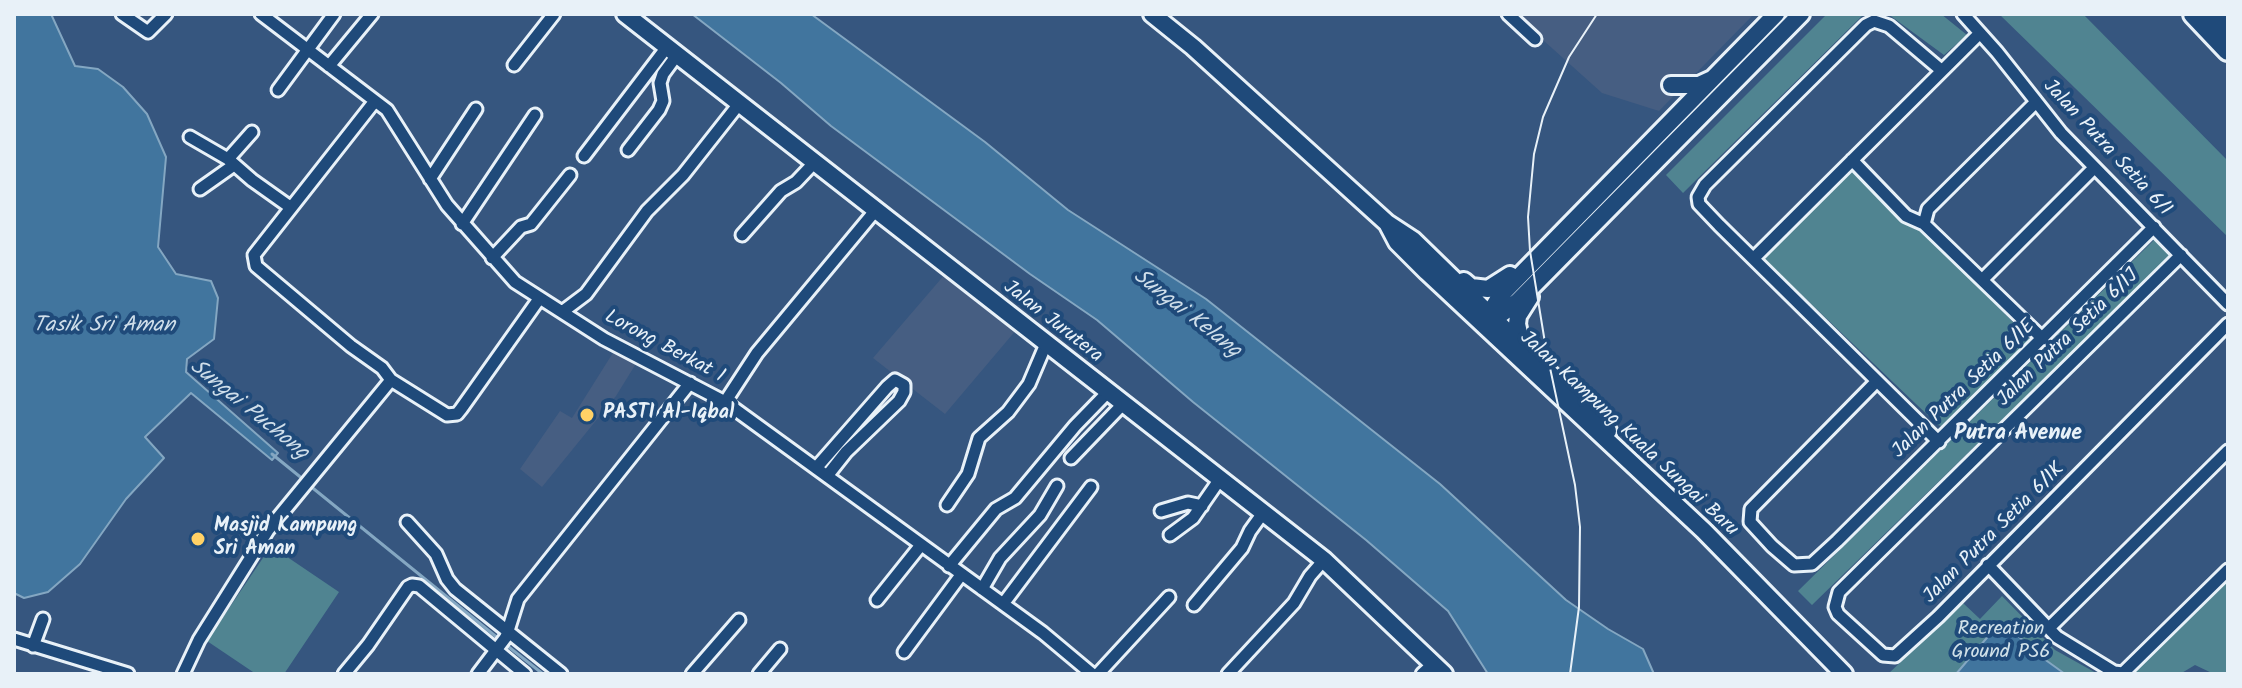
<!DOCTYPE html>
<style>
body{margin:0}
#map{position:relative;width:2242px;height:688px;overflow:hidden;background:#36567f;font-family:Kalam,sans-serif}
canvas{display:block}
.frame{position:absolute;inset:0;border:16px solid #e8f1f8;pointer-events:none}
</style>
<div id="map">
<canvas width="2242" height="688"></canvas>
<div class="frame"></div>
</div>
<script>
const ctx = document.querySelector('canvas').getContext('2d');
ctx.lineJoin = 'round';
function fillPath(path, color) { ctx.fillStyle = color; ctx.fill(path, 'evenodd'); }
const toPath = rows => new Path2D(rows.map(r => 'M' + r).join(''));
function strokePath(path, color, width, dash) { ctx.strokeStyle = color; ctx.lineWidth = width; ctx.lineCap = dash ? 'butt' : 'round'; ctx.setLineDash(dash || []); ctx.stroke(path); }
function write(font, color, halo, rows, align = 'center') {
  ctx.font = font + ' Kalam,sans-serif'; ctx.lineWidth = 8; ctx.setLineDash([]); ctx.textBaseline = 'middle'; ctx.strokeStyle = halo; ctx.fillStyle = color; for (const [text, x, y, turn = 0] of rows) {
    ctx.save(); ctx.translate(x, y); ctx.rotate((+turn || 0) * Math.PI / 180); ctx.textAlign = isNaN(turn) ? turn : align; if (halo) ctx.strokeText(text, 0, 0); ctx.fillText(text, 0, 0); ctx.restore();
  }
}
fillPath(toPath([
 [1514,14,1754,14,1659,111,1602,93],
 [946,273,1017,329,945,414,873,358],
 [616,348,637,362,616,396,542,487,520,469,560,411,572,418]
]), '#465e82');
fillPath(toPath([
 [1827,14,1864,14,1683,193,1666,175],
 [1888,14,1941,14,1967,35,1944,55],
 [1999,14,2083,14,2228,161,2228,237],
 [1853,169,1911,227,1923,232,2031,340,1944,427,1938,425,1762,257],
 [2155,239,2171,255,1812,605,1798,591],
 [271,546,339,592,284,674,256,674,207,641],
 [2228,581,2228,674,2214,674,2195,665,2180,674,2130,674],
 [2002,596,2055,650,2098,674,1888,674,1963,603,1980,619]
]), '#508491');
const water = toPath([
 [14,14,51,14,75,66,98,69,123,87,147,114,166,157,158,247,176,274,211,281,218,298,214,339,187,359,186,372,278,453,272,460,191,393,145,437,164,458,126,499,80,564,48,592,24,598,14,593,14,14],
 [692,14,811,14,985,142,1068,210,1206,299,1440,484,1566,600,1608,629,1643,649,1654,674,1488,674,1448,611,1366,540,1193,402,1097,320,1030,274,831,126,781,83,692,14],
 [2003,623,2047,661,2065,674,1956,674,1997,626,2003,623]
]);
fillPath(water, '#41759e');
strokePath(water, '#84a7c2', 2);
strokePath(toPath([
 [272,454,304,480],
 [309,485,499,639],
 [505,644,543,674]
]), '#84a7c2', 3);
const street = toPath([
 [122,14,148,32,166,14],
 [261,14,387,110,447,205,515,282,604,339,725,402,1043,633,1092,674],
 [1508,14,1535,39],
 [1963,14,1997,52,2061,133,2228,304],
 [514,65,554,14],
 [329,66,372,14],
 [278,90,334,14],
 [375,101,254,255,256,266,351,346,382,368,391,380,447,415,457,414,461,409,539,299],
 [190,137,228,159,252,180,290,207],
 [628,150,659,110,663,101,660,83,663,74,677,55],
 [584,156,667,47],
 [228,159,252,132],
 [1852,160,1906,216,1924,224,2043,339],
 [430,179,476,109],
 [200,189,234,165],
 [462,224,535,115],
 [1924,224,1928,209,2036,102],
 [742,235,781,191,796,182,814,163],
 [2181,255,1839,592,1835,607,1838,614,1883,655,1895,656,1938,617,2228,324],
 [492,258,521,227,531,224,570,175],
 [1754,258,1980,33],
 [1982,280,2094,168],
 [562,312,586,294,647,211,683,175,739,104],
 [1877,381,1751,509,1750,522,1772,546,1794,565,1812,564,1837,541,2154,227],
 [725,402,757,353,875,211],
 [1939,442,1719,225,1699,204,1698,197,1705,185,1866,25,1874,21,1889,26,1941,70],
 [1071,458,1123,404],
 [816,468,887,387,895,380,904,385,904,392,899,401,846,452,827,476],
 [947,505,968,474,979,438,1008,412,1029,384,1046,344],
 [1161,511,1188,503,1202,506],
 [407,522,436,554,447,579,455,589,561,674],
 [1170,535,1193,518,1220,479],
 [1988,565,2057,637,2114,672,2123,673,2228,570],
 [949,566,996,509,1015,498,1075,426,1108,392],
 [982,589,1000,558,1040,515,1057,486],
 [877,600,921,545],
 [1003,604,1091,487],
 [1194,605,1242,548,1250,531,1263,513],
 [2049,628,2228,451],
 [14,639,128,674],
 [33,646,43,619],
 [904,652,961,575],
 [183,674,199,640,268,530,391,380],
 [344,674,368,645,408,587,412,585,419,586,525,674],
 [478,674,506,637,518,599,690,383],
 [692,674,739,620],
 [759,674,780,649],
 [1098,674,1169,597],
 [1228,674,1294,603,1310,576,1324,560],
 [1422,674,1433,664]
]);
const secondary = toPath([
 [625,14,1324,560,1444,674],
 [1152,14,1193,47,1387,223,1413,240,1530,354],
 [1671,85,1699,85,1712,79],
 [1387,223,1397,242,1427,272,1704,531,1844,674],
 [1464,281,1471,287,1488,289,1510,275],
 [1530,297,1518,316,1517,324,1520,338,1530,354,1608,431],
 [1471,307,1480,314,1497,317,1517,302,1801,14],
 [1494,323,1491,311,1500,296,1776,14]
]);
const highway = toPath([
 [2194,14,2228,50],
 [2218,14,2228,24]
]);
strokePath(street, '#e8f1f8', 17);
strokePath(secondary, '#e8f1f8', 22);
strokePath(highway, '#e8f1f8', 26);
strokePath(street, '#1f4a7a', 11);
strokePath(secondary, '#1f4a7a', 16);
strokePath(highway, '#1f4a7a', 20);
strokePath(toPath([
 [1570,674,1579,607,1580,527,1575,485,1546,349,1530,251,1528,217,1534,154,1543,117,1569,57,1597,14]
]), '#e8f1f8', 2);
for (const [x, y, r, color] of [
 [587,415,8,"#ffd166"],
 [198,539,8,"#ffd166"]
]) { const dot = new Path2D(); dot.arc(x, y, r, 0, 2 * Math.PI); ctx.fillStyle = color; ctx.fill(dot); strokePath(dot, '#1f4a7a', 3); }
write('20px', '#e8f1f8', '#1f4a7a', [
 ["Jalan Putra Setia 6/1",2106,149,47],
 ["Jalan Jurutera",1052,323,38],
 ["Jalan Putra Setia 6/1J",2069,339,-44],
 ["Lorong Berkat 1",664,348,28],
 ["Jalan Putra Setia 6/1E",1965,390,-44],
 ["Jalan Kampung Kuala Sungai Baru",1628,435,43],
 ["Jalan Putra Setia 6/1K",1995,534,-45]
]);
write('bold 20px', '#e8f1f8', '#1f4a7a', [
 ["PASTI Al-Iqbal",603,415],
 ["Masjid Kampung",214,528],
 ["Sri Aman",214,551]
], 'left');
write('20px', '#d1e1e9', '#1f4a7a', [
 ["Recreation",2001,631],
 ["Ground PS6",2001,654]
]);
write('italic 22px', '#cfdeea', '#1f4a7a', [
 ["Sungai Kelang",1186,315,38],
 ["Tasik Sri Aman",104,327],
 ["Sungai Puchong",248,411,39]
]);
write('bold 22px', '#e8f1f8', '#1f4a7a', [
 ["Putra Avenue",2018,435]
]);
</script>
